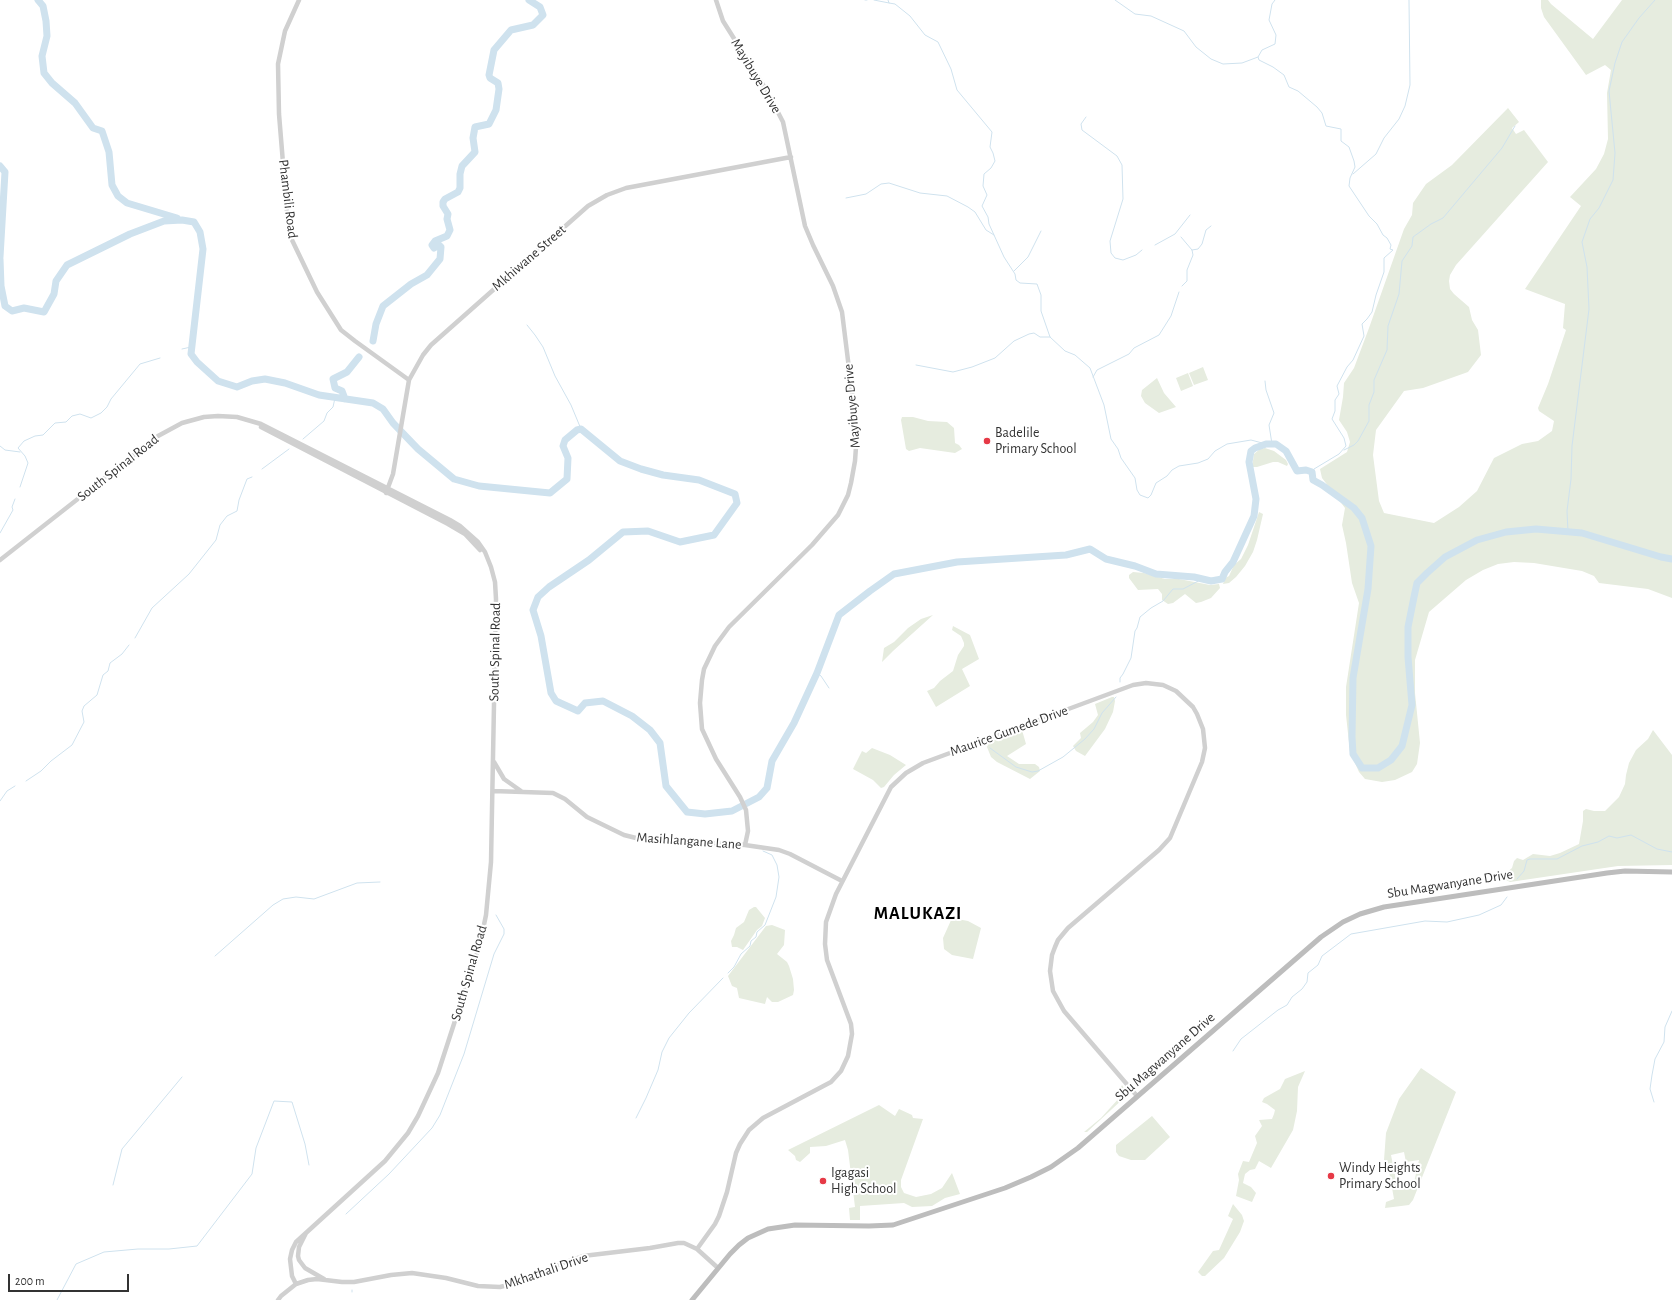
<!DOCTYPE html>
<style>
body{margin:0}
#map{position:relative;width:1672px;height:1300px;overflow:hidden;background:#fff;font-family:"Alegreya Sans",sans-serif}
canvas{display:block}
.scale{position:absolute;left:8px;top:1274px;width:121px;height:18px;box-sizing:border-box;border:2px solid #333;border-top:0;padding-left:5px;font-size:12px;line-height:14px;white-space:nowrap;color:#333;-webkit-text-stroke:3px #fff;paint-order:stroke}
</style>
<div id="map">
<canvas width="1672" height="1300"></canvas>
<div class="scale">200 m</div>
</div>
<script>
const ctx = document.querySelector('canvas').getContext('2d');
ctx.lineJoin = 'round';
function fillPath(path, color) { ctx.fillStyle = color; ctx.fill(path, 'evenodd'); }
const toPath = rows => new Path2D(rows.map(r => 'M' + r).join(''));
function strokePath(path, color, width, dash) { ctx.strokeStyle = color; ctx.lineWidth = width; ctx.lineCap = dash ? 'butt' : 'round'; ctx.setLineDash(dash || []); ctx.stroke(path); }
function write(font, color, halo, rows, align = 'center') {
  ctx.font = font + ' "Alegreya Sans",sans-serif'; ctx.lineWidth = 4; ctx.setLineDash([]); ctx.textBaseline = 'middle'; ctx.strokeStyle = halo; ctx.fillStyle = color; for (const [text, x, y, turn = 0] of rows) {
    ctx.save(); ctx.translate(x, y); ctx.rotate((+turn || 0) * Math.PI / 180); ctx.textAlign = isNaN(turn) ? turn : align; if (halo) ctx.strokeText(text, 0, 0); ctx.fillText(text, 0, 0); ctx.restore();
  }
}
fillPath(toPath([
 [1541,0,1548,0,1551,4,1593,39,1622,0,1672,0,1672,598,1648,589,1599,583,1594,576,1582,571,1534,563,1514,562,1498,564,1483,570,1466,580,1429,612,1415,660,1415,693,1420,743,1417,764,1412,772,1395,780,1382,782,1365,779,1359,772,1350,752,1346,715,1346,687,1359,603,1352,583,1346,543,1342,525,1345,508,1322,478,1320,469,1347,452,1350,442,1347,432,1339,420,1343,397,1344,383,1354,368,1369,328,1404,229,1412,215,1413,203,1426,184,1452,165,1508,108,1519,122,1512,128,1516,134,1524,130,1548,162,1456,265,1450,275,1449,281,1450,289,1454,294,1469,307,1472,320,1478,330,1481,355,1468,372,1423,388,1404,391,1376,430,1373,455,1379,501,1384,513,1434,523,1459,507,1477,491,1494,458,1522,444,1538,441,1552,431,1554,421,1539,411,1538,408,1548,384,1566,330,1563,328,1565,304,1525,289,1581,206,1570,197,1596,169,1604,154,1608,139,1607,93,1611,70,1605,65,1586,75,1544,17,1541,8],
 [1203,367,1208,380,1194,385,1189,373],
 [1188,373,1193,386,1181,391,1176,378],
 [1157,378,1164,393,1176,407,1159,413,1145,403,1141,396,1142,390],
 [902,417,913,417,928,421,947,422,954,428,955,443,959,445,962,449,955,453,920,448,909,451,906,449,901,420],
 [1265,448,1274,451,1286,460,1288,464,1287,466,1278,462,1273,462,1257,467,1252,467,1254,454,1260,449],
 [1259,512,1263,514,1257,540,1253,552,1245,566,1236,577,1229,583,1223,584,1225,578,1229,576,1234,565,1241,559,1248,545],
 [1133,572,1144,573,1165,579,1179,579,1210,585,1219,584,1220,588,1211,598,1201,602,1196,603,1185,594,1173,603,1168,604,1162,600,1162,594,1158,589,1138,590,1129,578,1129,575],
 [933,615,893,651,882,662,884,648,894,642,908,628,921,619],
 [953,626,970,635,979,659,962,669,970,686,936,707,927,691,934,688,940,681,953,671,958,655,964,646,964,643,961,636,952,630],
 [1112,697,1114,697,1115,701,1113,712,1105,729,1085,756,1076,751,1073,746,1081,738,1080,733,1093,722,1098,715,1095,704],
 [1022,730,1026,744,1007,756,1019,764,1035,764,1039,767,1040,771,1030,779,997,762,991,757,987,747,989,742],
 [1653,730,1672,755,1672,865,1618,866,1510,882,1506,880,1505,874,1512,868,1514,861,1517,858,1523,860,1533,854,1550,856,1560,853,1579,844,1583,821,1583,811,1586,809,1594,811,1605,811,1619,797,1625,784,1626,775,1629,763,1636,750,1648,739],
 [872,748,890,755,906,765,894,775,884,787,881,788,873,780,853,769,862,751,866,753],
 [754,907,756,907,765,918,762,926,757,930,743,950,737,947,732,947,731,941,734,935,736,928,744,922,749,910],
 [952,918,968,921,981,928,973,959,952,955,944,949,943,938],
 [772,925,785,930,784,945,777,954,787,962,789,966,793,979,794,990,793,995,778,1002,772,1002,767,997,765,1004,739,998,737,988,732,986,728,976,766,926],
 [1421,1068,1456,1092,1413,1200,1409,1205,1385,1208,1386,1202,1394,1199,1387,1160,1384,1160,1386,1133,1399,1099],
 [1404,1152,1406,1162,1419,1160,1413,1187,1398,1190,1391,1155],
 [1305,1071,1298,1087,1297,1111,1293,1130,1271,1168,1259,1161,1255,1169,1250,1170,1245,1174,1243,1183,1251,1187,1256,1193,1252,1202,1236,1196,1239,1180,1238,1174,1243,1161,1249,1162,1257,1143,1255,1136,1262,1126,1259,1120,1272,1119,1274,1114,1275,1110,1267,1104,1262,1102,1264,1098,1280,1089,1285,1079],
 [1122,1085,1126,1092,1124,1098,1087,1132,1084,1132,1101,1118,1120,1097,1119,1092],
 [879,1105,895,1116,899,1109,912,1115,913,1118,923,1119,901,1180,901,1187,904,1193,916,1197,931,1194,942,1188,952,1173,960,1194,945,1198,932,1206,912,1207,904,1203,860,1206,860,1220,850,1220,849,1208,855,1207,848,1150,845,1140,826,1146,810,1147,810,1153,800,1162,796,1160,795,1156,788,1150],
 [1152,1116,1170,1137,1145,1160,1131,1160,1119,1156,1116,1152,1116,1145],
 [1233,1204,1242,1215,1244,1221,1240,1232,1224,1258,1205,1276,1202,1276,1198,1272,1213,1251,1219,1250,1233,1219,1228,1216]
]), '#e6ecdf');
strokePath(toPath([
 [865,0,867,0],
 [874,0,889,3],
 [888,0,889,3,895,4,910,16,925,35,938,42,951,69,957,90,992,132,990,147,993,153,995,161,991,168,984,174,983,186,987,195,982,206,988,217,989,224,1004,257,1015,274,1016,280,1020,283,1037,284,1041,295,1041,311,1050,337,1065,351,1075,355,1090,368,1104,405,1111,439,1118,449,1121,458,1135,478,1137,490,1140,495,1148,498,1151,495,1156,483,1167,476,1172,470,1179,466,1198,463,1208,459,1215,451,1227,444,1251,440,1266,444],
 [1115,0,1135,14,1151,16,1184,31,1196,47,1211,59,1223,64,1242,63,1258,57],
 [1275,0,1272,4,1269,20,1276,35,1275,44,1262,50,1258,57,1259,60,1273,67,1284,75,1289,87,1298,91,1317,107,1322,113,1326,126,1341,129,1341,141,1349,147,1354,161,1355,167,1350,178,1349,186,1369,216,1377,224,1383,235,1387,238,1391,245,1390,249,1393,250,1384,258,1384,272,1376,295,1372,312,1367,319,1362,324,1364,336,1353,360,1347,367,1337,386,1339,394,1335,400,1335,411,1332,419,1344,438,1346,446,1339,454,1314,469,1312,472],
 [1086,117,1081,124,1082,130,1117,156,1122,165,1123,199,1110,241,1111,253,1115,258,1123,260,1136,255,1142,250],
 [1353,174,1376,154,1384,138,1399,119,1405,106,1410,85,1409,0],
 [846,198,866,194,881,184,889,183,920,193,947,196,968,207,975,212,986,230,994,235],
 [1181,237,1192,250,1193,255,1187,270,1187,281,1182,286],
 [1155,245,1175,234,1190,215],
 [1192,250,1198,249,1202,244,1206,230,1211,226],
 [1014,271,1028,257,1041,231],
 [527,325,535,335,543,347,555,376,571,405,581,429],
 [182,349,191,347],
 [916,365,953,372,972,367,995,358,1014,341,1029,334,1034,333,1040,337,1050,337],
 [1093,377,1097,370,1129,354,1134,348,1159,335,1171,316,1179,292],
 [1265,381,1266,390,1274,413,1269,425,1272,444],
 [303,439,324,421,327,413,333,407,335,398],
 [0,446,5,450,20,452],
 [1344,450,1354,445,1358,441,1369,421,1369,405,1374,392,1374,380,1387,350,1388,326,1399,294,1402,261,1412,246,1413,237,1431,224,1443,218,1502,148,1515,126],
 [262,469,289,449],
 [20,487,28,463,25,456,18,448,24,441,35,436,43,435,55,423,66,422,72,416,80,414,91,418,101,413,107,407,111,399,140,364,160,358],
 [1568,532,1567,511,1571,479,1572,446,1589,309,1587,267,1582,242,1590,219,1599,208,1613,180,1615,153,1609,91,1615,63,1622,42,1639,18,1655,0],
 [0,533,13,510,12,507,15,499],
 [135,638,152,608,189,574,216,540,220,525,227,516,237,511,239,500,247,479,252,477],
 [817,673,821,676,829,688],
 [1120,682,1120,678,1123,674,1131,658,1135,631,1137,628,1140,617,1151,608,1163,601,1173,589,1183,589,1204,578],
 [990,748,1016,767,1032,772,1038,771,1063,757,1085,739,1094,729,1102,713,1116,697],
 [26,781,41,771,51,761,72,745,84,722,82,711,84,706,97,695,103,675,108,671,110,663,122,654,129,645],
 [0,801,7,791,15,786],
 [1517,879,1524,871,1527,860,1530,859,1557,859,1582,846,1598,842,1609,836,1617,838,1631,835,1657,849,1672,852],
 [215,956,273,905,283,899,296,897,314,899,357,883,380,882],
 [728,973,734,967,741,954,750,946,751,941,756,937,757,932,765,925,776,897,779,877,777,865,772,855,763,851],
 [1233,1051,1241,1039,1278,1010,1287,1005,1292,997,1302,989,1307,982,1308,973,1318,965,1322,956,1351,934,1425,921,1447,922,1479,915,1501,905,1507,897],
 [1654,1102,1650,1089,1652,1075,1655,1059,1664,1042,1665,1027,1672,1011],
 [636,1118,646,1098,658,1070,662,1052,669,1038,689,1013,723,978],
 [113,1185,122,1149,182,1077],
 [346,1214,389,1174,432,1128,440,1115,464,1054,494,954,504,934,504,929,496,915],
 [352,1292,352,1290],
 [57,1300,76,1264,104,1252,138,1249,169,1249,197,1246,252,1174,256,1148,274,1101,292,1102,305,1144,309,1165]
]), '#cfe2ee', 1);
strokePath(toPath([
 [38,0,43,6,46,21,47,36,42,56,44,73,52,83,75,103,93,128,102,131,109,152,112,185,118,196,127,203,177,218],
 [0,166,5,172,0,257],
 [0,259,1,286,5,306,12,311,24,308,44,312,54,294,56,281,67,265,130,234,164,221,182,220,194,222,200,232,203,249,191,354,197,362,218,381,237,387,252,381,265,379,285,383,319,395,373,403,383,409,393,423,418,449,454,479,479,486,550,493,567,479,568,458,563,446,565,440,577,430,581,429,620,461,641,469,663,475,699,480,735,494,737,503,714,535,680,542,648,531,623,532,589,560,549,587,538,597,533,610,541,636,551,693,556,701,578,711,585,703,603,701,632,716,650,730,660,743,666,786,687,812,705,814,732,811,759,797,767,788,772,761,794,723,817,673,839,615,870,591,894,574,957,562,1066,555,1090,549,1106,559,1135,566,1156,574,1194,577,1211,581,1222,579,1225,572,1233,562,1254,516,1256,499,1249,462,1251,451,1255,448,1266,444,1276,444,1286,451,1297,471,1306,470,1312,472,1313,480,1322,485,1354,508,1362,518,1371,546,1368,589,1353,678,1352,737,1353,754,1362,768,1378,768,1391,760,1402,746,1412,705,1408,657,1408,627,1414,597,1417,583,1427,573,1445,557,1477,540,1506,532,1536,529,1582,533,1661,557,1672,559],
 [373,341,376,324,383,306,411,284,427,275,440,259,441,247,439,245,434,248,432,245,435,241,447,236,450,230,447,219,448,214,443,206,443,202,445,199,458,192,460,188,460,174,462,166,475,152,473,138,475,127,489,124,496,110,499,89,498,83,490,78,489,75,494,50,511,30,533,25,543,15,540,7,529,0],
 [345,399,342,391,335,388,333,379,347,372,359,357]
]), '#cfe2ee', 7);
strokePath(toPath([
 [299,0,285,31,278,64,279,114,287,212,292,240,317,292,341,330,355,341,409,380],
 [716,0,723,21,767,91,783,122,805,226,813,245,833,286,842,312,857,433,855,461,851,483,848,495,838,515,812,545,729,627,715,646,704,669,702,680,700,703,702,729,716,759,740,797,746,810,748,831,745,845],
 [261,427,448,524,465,534,480,550],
 [386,493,393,474,409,380,423,355,431,345,588,206,607,195,626,188,791,157],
 [0,560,158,436,182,423,204,417,218,416,237,417,261,424,450,520,460,526,478,542,485,552,491,567,495,582,496,599,491,862,486,915,480,944,438,1073,418,1116,408,1133,385,1161,296,1242,292,1250,290,1259,292,1276,296,1284,281,1296,278,1300],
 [494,762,504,779,521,791],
 [493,791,553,793,565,799,587,817,624,835,640,839,745,845,779,850,790,854,842,881],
 [306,1233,299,1247,298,1256,299,1260,305,1268,324,1279],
 [697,1249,715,1224,719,1216,727,1192,736,1153,740,1144,749,1130,763,1118,831,1082,841,1071,848,1056,852,1034,851,1024,827,960,825,944,826,922,836,894,891,787,906,773,923,763,1133,685,1146,683,1163,685,1176,691,1193,707,1197,714,1203,729,1205,748,1202,762,1170,838,1159,850,1068,928,1058,940,1055,947,1052,955,1050,971,1053,991,1064,1011,1137,1096],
 [296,1284,308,1280,317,1279,342,1282,354,1282,391,1275,412,1273,446,1278,478,1286,500,1287,524,1281,563,1263,583,1256,650,1248,678,1243,684,1243,697,1249,718,1268]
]), '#d0d0d0', 4.5);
strokePath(toPath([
 [692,1300,730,1254,739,1245,748,1238,768,1229,795,1225,869,1226,893,1225,1005,1188,1031,1177,1051,1167,1078,1148,1321,937,1343,922,1360,914,1384,907,1607,873,1625,871,1672,872]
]), '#bdbdbd', 5);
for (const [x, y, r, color] of [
 [987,441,4,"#e63946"],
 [1331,1176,4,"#e63946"],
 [823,1181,4,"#e63946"]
]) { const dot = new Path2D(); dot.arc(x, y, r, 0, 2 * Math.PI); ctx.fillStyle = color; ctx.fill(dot); strokePath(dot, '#fff', 1.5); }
write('14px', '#333', '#fff', [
 ["Mayibuye Drive",756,76,59],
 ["Phambili Road",288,199,83],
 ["Mkhiwane Street",529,258,-41],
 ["Mayibuye Drive",852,406,-95],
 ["South Spinal Road",118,468,-38],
 ["South Spinal Road",495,652,-89],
 ["Maurice Gumede Drive",1009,731,-20],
 ["Masihlangane Lane",689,841,4],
 ["Sbu Magwanyane Drive",1450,884,-9],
 ["South Spinal Road",469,973,-74],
 ["Sbu Magwanyane Drive",1165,1057,-41],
 ["Mkhathali Drive",546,1271,-19]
]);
write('14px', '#333', '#fff', [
 ["Badelile",995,433],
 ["Primary School",995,449],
 ["Windy Heights",1339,1168],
 ["Primary School",1339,1184],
 ["Igagasi",831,1173],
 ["High School",831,1189]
], 'left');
ctx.letterSpacing = '1px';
write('bold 18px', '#000', '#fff', [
 ["MALUKAZI",918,914]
]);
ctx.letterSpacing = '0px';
</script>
